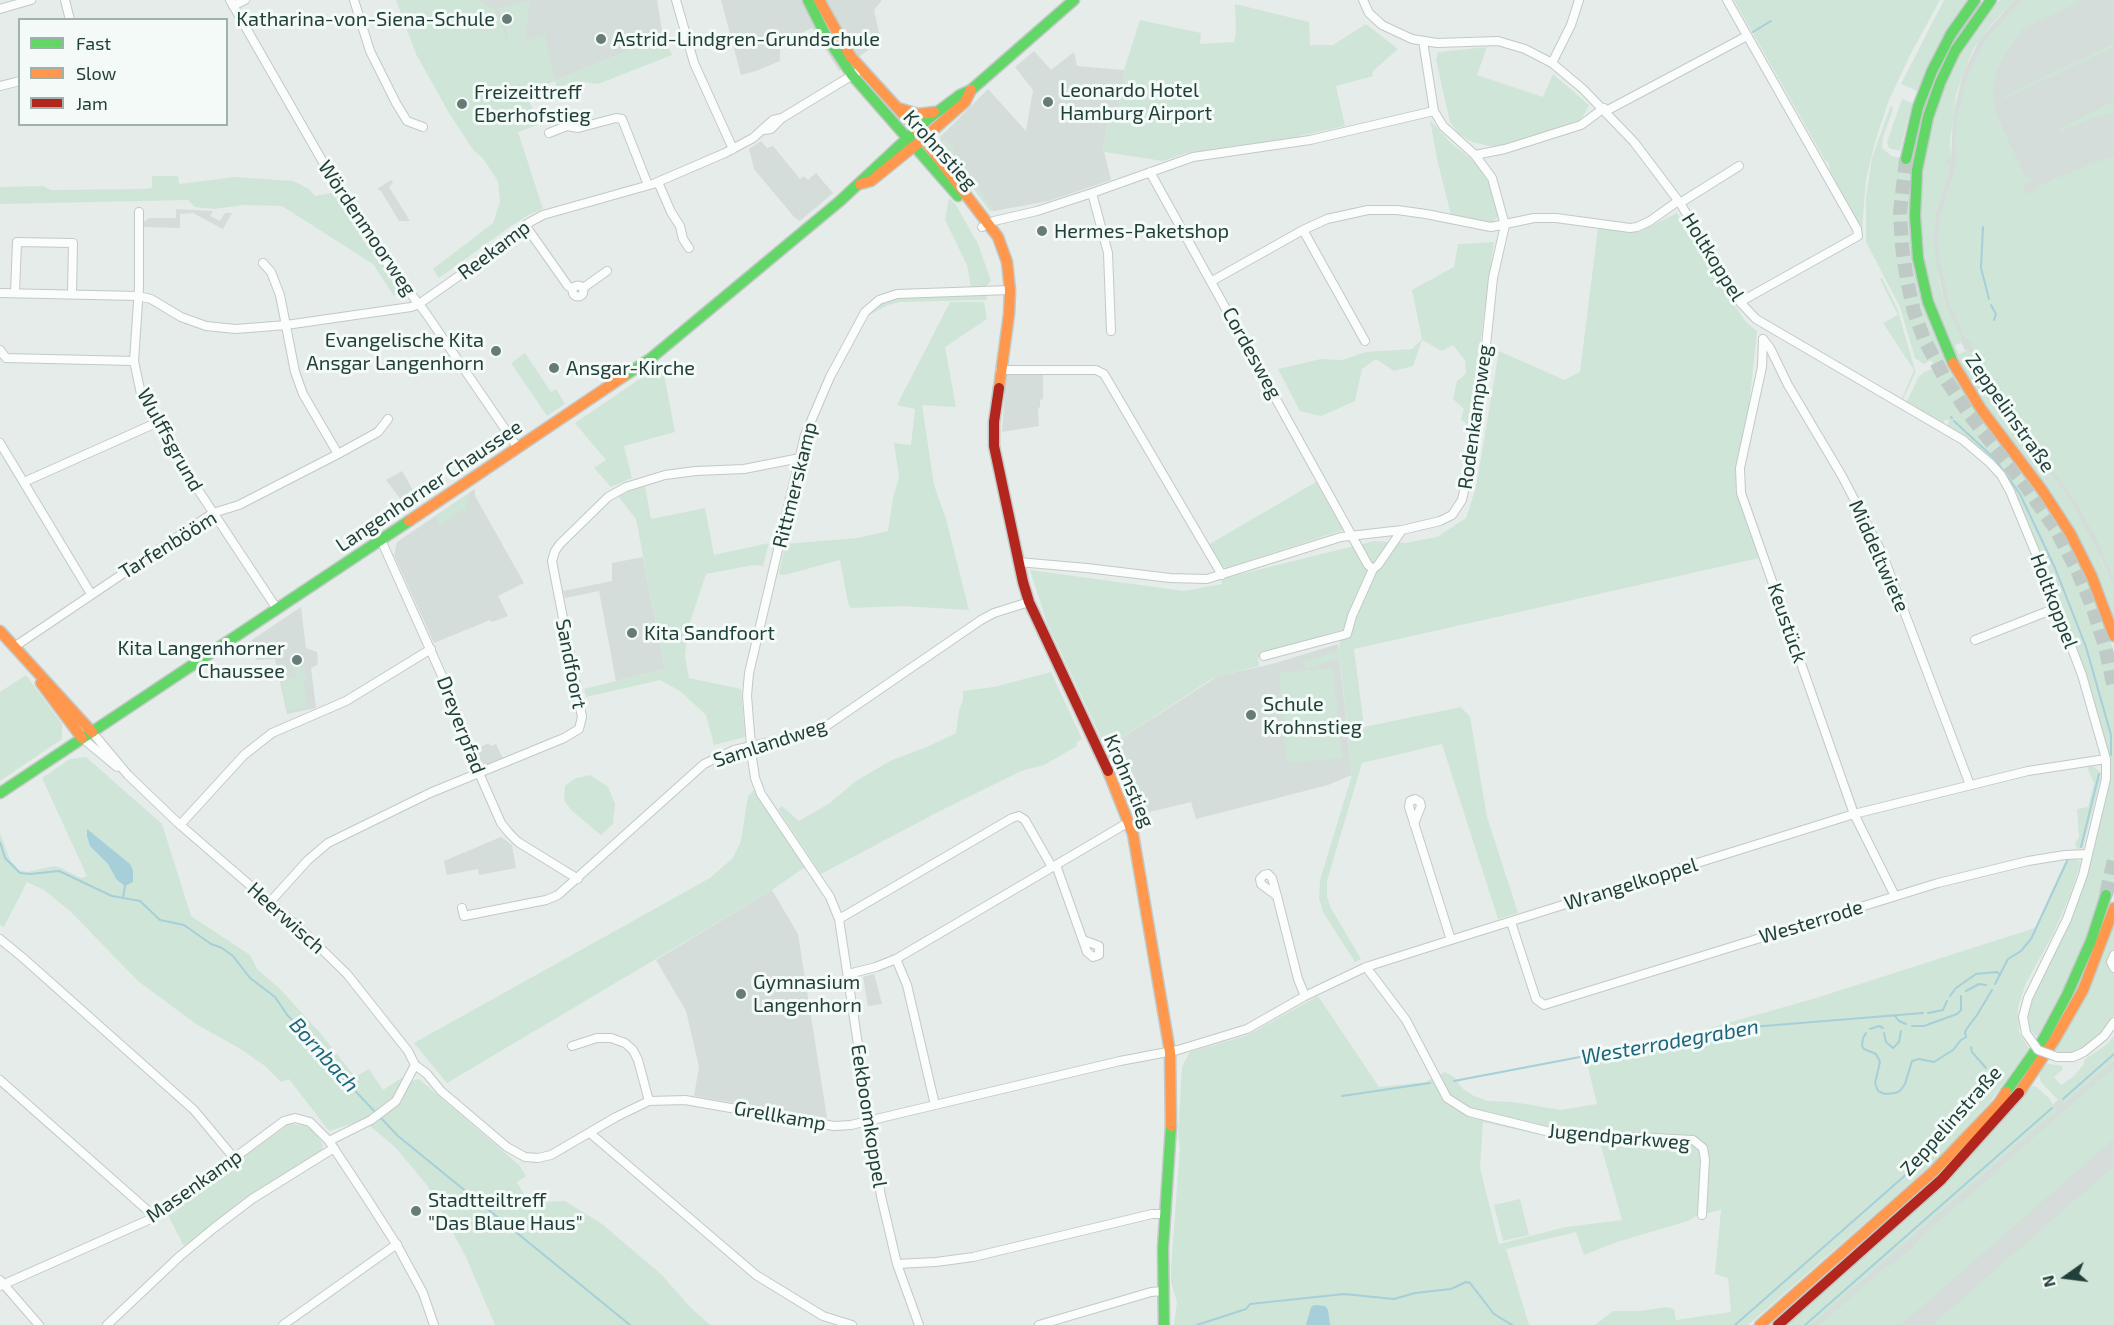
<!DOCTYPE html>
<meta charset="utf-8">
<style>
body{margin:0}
#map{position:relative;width:2114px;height:1325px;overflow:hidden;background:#e6ece9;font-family:"Exo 2",sans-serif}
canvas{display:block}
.legend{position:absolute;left:18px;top:18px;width:210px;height:108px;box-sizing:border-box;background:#f4faf7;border:2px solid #a0b0ab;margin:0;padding:8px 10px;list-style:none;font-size:18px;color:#22403a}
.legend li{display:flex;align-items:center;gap:12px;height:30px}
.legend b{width:30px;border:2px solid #a0b0ab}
.north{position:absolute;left:2036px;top:1247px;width:60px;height:60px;-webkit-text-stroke:4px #f4faf7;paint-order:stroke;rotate:256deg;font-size:16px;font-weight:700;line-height:24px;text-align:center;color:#22403a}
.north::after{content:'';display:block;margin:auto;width:21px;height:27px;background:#22403a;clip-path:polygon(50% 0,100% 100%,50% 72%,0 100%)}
</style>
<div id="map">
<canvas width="2114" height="1325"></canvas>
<ul class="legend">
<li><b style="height:8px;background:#63d668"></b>Fast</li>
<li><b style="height:8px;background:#ff974d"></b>Slow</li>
<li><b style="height:8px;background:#b3261e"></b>Jam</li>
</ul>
<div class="north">N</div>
</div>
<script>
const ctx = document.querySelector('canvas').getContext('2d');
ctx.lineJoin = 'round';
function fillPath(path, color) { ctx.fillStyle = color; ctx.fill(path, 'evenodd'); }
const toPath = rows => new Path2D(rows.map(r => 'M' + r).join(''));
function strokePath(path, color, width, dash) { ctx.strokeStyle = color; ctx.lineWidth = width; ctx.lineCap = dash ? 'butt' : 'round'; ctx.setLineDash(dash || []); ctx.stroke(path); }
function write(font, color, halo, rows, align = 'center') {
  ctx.font = font + ' "Exo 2",sans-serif'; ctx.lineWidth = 6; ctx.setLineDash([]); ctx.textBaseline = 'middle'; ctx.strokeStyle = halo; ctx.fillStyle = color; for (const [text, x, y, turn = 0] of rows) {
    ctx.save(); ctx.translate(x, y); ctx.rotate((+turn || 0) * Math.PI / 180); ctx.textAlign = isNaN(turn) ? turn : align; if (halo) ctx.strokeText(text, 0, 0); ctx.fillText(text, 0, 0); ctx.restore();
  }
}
fillPath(toPath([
 [465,0,657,0,663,36,555,81,508,51],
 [721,0,882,0,874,10,881,41,839,71,812,28,780,43,780,61,756,71,741,75],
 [2014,0,2114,0,2114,590,2102,561,2073,506,2046,467,1999,409,1987,390,1968,350,1965,350,1961,342,1962,340,1946,307,1934,257,1933,238,1936,213,1950,166,1945,165,1946,158,1951,158,1953,115,1963,73,1980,39],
 [1034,51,1051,70,1074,52,1077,66,1124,70,1122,95,1118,107,1109,119,1103,147,1111,180,1049,201,994,211,989,210,941,143,940,137,988,89,1026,131,1033,90,1015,67],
 [761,141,767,148,773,146,800,179,804,176,808,180,816,173,833,193,800,221,795,218,754,169,749,149],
 [391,180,393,183,389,187,410,221,399,221,381,191,377,189],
 [176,209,213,211,210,216,220,221,225,213,232,213,223,229,193,213,180,214,180,228,143,227,143,222,150,218,176,218],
 [1043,374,1043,399,1040,400,1040,407,1038,408,1039,426,1002,432,1006,375],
 [402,471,416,495,421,493,422,495,405,505,386,480],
 [475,489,475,496,524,583,498,596,508,616,492,622,490,620,434,643,394,555,397,542],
 [643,557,665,669,616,681,599,591,565,598,563,591,612,581,612,563],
 [301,607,306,648,317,652,318,659,317,665,311,668,316,708,287,714,275,659,256,660,252,640],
 [1338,644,1352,775,1328,785,1196,819,1191,802,1145,813,1141,810,1144,807,1141,804,1138,806,1129,797,1107,752,1110,750,1108,747,1218,676,1272,664],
 [489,743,490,746,496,744,503,759,485,766,483,765,476,749],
 [501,837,512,845,516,868,479,875,478,869,447,875,444,861],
 [772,890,798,934,827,1118,694,1096,699,1067,686,1011,656,960],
 [874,974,882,1004,868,1006,863,977],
 [2114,1051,2114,1325,1799,1325,2027,1127]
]), '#d4ddd9');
fillPath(toPath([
 [396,0,480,0,483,2,483,4,495,9,497,18,500,18,506,39,508,38,502,13,499,13,498,8,530,0,525,42,545,34,555,81,663,36,672,55,598,84,577,81,557,88,555,81,525,94,533,109,537,125,518,132,543,209,530,214,511,226,439,278,433,269,493,223,500,202,498,181,482,157,474,151,449,113,416,54],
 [1734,0,1940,0,1910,55,1889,100,1875,142,1866,179,1862,230,1830,171,1829,163,1825,160],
 [1944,0,1968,0,1942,38,1917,91,1901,84],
 [2000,0,2014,0,1990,26,1974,48,1963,73,1956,95,1950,142,1951,159,1946,159,1945,164,1950,166,1936,213,1933,238,1939,281,1946,307,1963,341,1955,346,1959,354,1968,350,1987,390,1999,409,2046,467,2073,506,2093,542,2114,590,2114,628,2104,599,1961,366,1937,311,1925,262,1921,216,1925,141,1949,73,1978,23],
 [2021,0,2078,0,2079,2,2023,29,2003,58,1997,70,1993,92,1996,113,2025,176,2033,179,2022,188,2027,194,2051,180,2114,155,2114,580,2096,538,2076,503,2049,465,2002,406,1990,387,1972,348,1972,345,1964,336,1950,306,1939,257,1938,238,1940,215,1957,162,1955,141,1957,116,1968,75,1985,41],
 [1235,4,1309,22,1310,45,1333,45,1366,24,1398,49,1372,72,1373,76,1336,86,1345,126,1290,138,1186,153,1163,161,1104,152,1103,147,1109,119,1118,107,1122,95,1124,70,1140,20,1201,33,1200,44,1234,42,1236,33],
 [2113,39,2114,47,2004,99,2004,96,2113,44,2111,40],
 [1487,47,1477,75,1543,97,1553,74,1589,105,1581,120,1562,128,1507,145,1494,147,1472,142,1459,134,1450,122,1436,60,1438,52],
 [1902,99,1912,103,1900,151,1889,148,1887,142],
 [2114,101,2114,113,2090,119,2060,132,2058,129],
 [1891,105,1893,109,1883,137,1882,148,1891,156,1916,160,1913,179,1935,334,2061,524,2099,603,2114,652,2114,880,2076,964,2037,1037,2029,1028,2028,1008,2036,987,2071,920,2078,902,2086,876,2109,758,2084,673,2012,488,1947,428,1949,420,1945,420,1943,424,1906,404,1918,378,1924,372,1936,368,1931,360,1924,364,1915,358,1900,307,1866,242,1866,197,1872,158],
 [1430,120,1450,142,1477,164,1489,184,1499,215,1492,224,1451,215,1437,159],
 [940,141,946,141,955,147,952,150,991,206,994,205,992,211,989,210],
 [152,176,178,176,179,184,235,177,293,181,309,189,315,196,332,193,402,290,394,296,373,264,282,206,243,205,214,209,195,207,188,200,0,204,0,187,43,186,51,190,143,189,152,188],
 [949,198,956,205,978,244,991,281,986,286,971,287,967,265,945,220],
 [1677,213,1725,292,1746,322,1757,331,1739,498,1759,558,1354,649,1364,727,1461,707,1470,717,1487,817,1518,913,1498,919,1442,744,1362,763,1327,881,1327,897,1331,908,1361,959,1355,962,1323,912,1319,898,1320,880,1352,775,1340,658,1306,669,1304,662,1339,650,1341,630,1264,654,1258,657,1259,666,1218,676,1210,680,1106,748,1047,623,1030,570,1184,591,1222,584,1221,579,1374,541,1405,543,1437,537,1466,518,1476,487,1499,351,1564,380,1580,372,1598,228,1639,232],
 [1494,242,1469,426,1461,419,1464,409,1453,399,1457,381,1466,374,1465,360,1453,345,1442,351,1422,340,1413,366,1394,371,1376,359,1362,369,1355,401,1321,416,1300,411,1278,369,1321,359,1342,360,1366,352,1412,349,1422,339,1412,290,1454,267,1458,244],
 [1882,278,1897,308,1915,370,1915,374,1902,401,1901,401,1914,370,1883,323,1898,315,1880,279],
 [986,295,987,300,899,302,888,305,867,316,880,303,898,297],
 [950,302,984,302,987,319,945,347,956,407,922,405,934,485,946,519,969,610,902,606,851,608,848,603,840,560,784,575,779,574,785,544,857,538,888,531,893,498,899,477,894,443,911,445,915,409,897,405],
 [525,353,551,392,556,389,565,404,547,416,511,363],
 [662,364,675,432,624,446,632,478,611,487,594,468,606,460,575,423],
 [1316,482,1343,530,1226,568,1221,566,1208,545],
 [645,486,651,519,705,508,714,555,769,543,763,566,753,565,706,574,688,628,685,657,689,678,741,689,745,737,714,745,706,715,680,691,660,680,586,697,584,689,665,669,636,519,618,496],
 [470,493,465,512,462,510,441,525,439,525,436,516],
 [304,667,307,680,303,681,308,707,287,711,281,680,296,677,294,668],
 [1333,668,1342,758,1287,763,1279,673],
 [1051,672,1082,739,1076,743,1077,746,1044,765,1021,771,936,813,821,874,778,809,782,806,799,821,830,803,856,781,890,761,927,747,956,733,959,711,963,700,963,691,994,687],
 [26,675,62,724,62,739,0,781,0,692],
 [86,757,162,824,191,916,250,955,257,969,280,989,321,1034,355,1077,369,1069,383,1090,403,1077,411,1081,419,1079,519,1165,526,1176,517,1182,529,1203,565,1201,602,1224,662,1275,690,1307,710,1325,495,1325,466,1257,427,1185,395,1147,363,1120,329,1131,289,1079,281,1082,265,1066,239,1048,196,1024,138,981,70,911,44,890,27,882,4,927,0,925,0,833,10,860,19,870,27,872,54,866,61,868,81,878,87,876,42,778,70,759],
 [2093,766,2101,773,2100,781,2083,848,2077,849,2075,843,2079,837,2077,809,2088,807,2094,783,2087,767],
 [590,775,608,787,615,804,613,824,601,835,571,810,564,800,565,786,574,779],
 [754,790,805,867,772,890,447,1083,414,1043,710,878,733,858,741,841,748,796],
 [2075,859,2081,862,2069,898,2052,936,2026,983,2018,1007,2019,1032,2029,1049,1989,1103,1938,1159,1748,1325,1595,1325,1613,1311,1640,1311,1667,1307,1674,1309,1676,1320,1731,1312,1728,1278,1715,1274,1721,1210,1696,1216,1688,1221,1617,1242,1584,1255,1576,1232,1506,1249,1529,1325,1174,1325,1177,1302,1171,1282,1171,1267,1180,1148,1178,1137,1182,1067,1190,1052,1248,1035,1318,996,1379,1087,1426,1082,1445,1072,1454,1077,1463,1089,1474,1096,1488,1101,1513,1102,1561,1110,1597,1104,1587,1063,1816,998,2035,928,2066,860],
 [1483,1122,1553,1138,1599,1139,1622,1220,1566,1227,1499,1244,1480,1168],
 [2114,922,2114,950,2109,954,2107,962,2109,968,2114,974,2114,1015,2104,1030,2083,1048,2071,1053,2052,1051],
 [2114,1036,2114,1061,2067,1102,2059,1101,2041,1082,2039,1075,2044,1063,2062,1066,2063,1069,2054,1077,2060,1084,2063,1084,2074,1076,2084,1064,2084,1060,2106,1045],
 [2114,1067,2114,1139,1901,1325,1819,1325,1884,1268,1893,1264,1916,1244,1921,1236,1997,1172,2000,1167],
 [2031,1086,2035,1086,2048,1097,2055,1107,2055,1112,1812,1325,1783,1325],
 [289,1124,304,1125,315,1132,323,1145,321,1154,250,1197,184,1246,167,1213],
 [2114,1166,2114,1325,1932,1325],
 [1520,1199,1529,1235,1503,1241,1494,1205]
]), '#cfe5d7');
fillPath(toPath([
 [87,829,130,864,133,870,133,882,125,886,117,880,108,864,90,846,87,836],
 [1315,1305,1325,1306,1328,1310,1330,1325,1306,1325,1311,1307]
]), '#a6cfda');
strokePath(toPath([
 [1753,32,1771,21],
 [1983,227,1981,268,1989,299],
 [1991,305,1996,314,1994,320],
 [1951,417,1952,418],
 [1954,421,1995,459,2020,494,2055,568,2086,647,2111,735,2111,755],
 [0,842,5,858,20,873,30,874,59,871,112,896,140,901,160,920,184,925,211,944,222,948,233,956,250,978,275,997,288,1016,318,1044,330,1064,376,1113],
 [2081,847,2099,774],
 [123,898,125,886],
 [1995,984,2008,959,2021,951,2031,939,2067,861],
 [1966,991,1979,984,1986,985],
 [1950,996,1956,988,1976,974,1997,972,2000,975],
 [1928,1013,1943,1010,1947,1001],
 [1895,1016,1899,1021,1906,1024],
 [1912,1026,1924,1026,1957,1014,1961,1010,1961,996],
 [1870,1029,1879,1026,1883,1028],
 [1866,1033,1863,1038,1862,1046,1864,1049,1876,1054,1880,1062,1875,1083,1878,1091,1885,1094,1895,1093,1900,1091,1905,1084,1912,1061,1919,1059,1934,1062,1953,1050,1961,1040,1966,1037,1965,1032,1968,1027,1977,1015,1992,990],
 [1884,1033,1886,1042,1893,1048,1899,1042,1901,1031],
 [1971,1047,1972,1052,1986,1068],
 [1454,1081,1727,1029,1923,1013],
 [1342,1096,1430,1083],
 [2063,1099,2114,1054],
 [380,1117,398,1136,630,1325],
 [1197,1325,1246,1309,1250,1304,1344,1294,1394,1299,1415,1293,1451,1289,1466,1282,1470,1283,1494,1314,1512,1325],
 [1735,1325,1926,1157,1964,1116,1993,1081,1992,1075],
 [1805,1325,2052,1108]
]), '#a6cfda', 2);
strokePath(toPath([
 [1918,1325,2114,1153]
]), '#d6dcda', 18);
strokePath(toPath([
 [1906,159,1900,213,1902,246,1907,280,1914,312,1924,339,1943,375,1969,414,2025,485,2055,528,2077,570,2092,606,2105,646,2114,688],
 [2106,895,2114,860]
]), '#bfcac6', 14, [14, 7]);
const street = toPath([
 [65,0,70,20],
 [230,0,343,197,383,258,425,312,518,448],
 [354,0,370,51,396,103,407,121,423,127],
 [676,0,694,63,733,149],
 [1363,0,1369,13,1382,25,1412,39,1437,43,1498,41,1525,49,1552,63,1583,89,1634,142,1680,203,1740,302,1756,319,1963,440,1990,463,2001,475,2010,491,2036,554,2082,675,2106,759,2106,779,2083,875,2067,919,2028,998,2023,1017,2026,1033],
 [1727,0,1857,229,1858,236,1740,302],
 [233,6,245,0],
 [0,9,31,0],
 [1552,63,1571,25,1579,0],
 [0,86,20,81],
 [1606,111,1747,36],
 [764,130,771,129,782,118],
 [549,133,567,126,578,128,616,118,622,119,648,185],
 [1475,155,1505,149,1581,125,1604,108],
 [1150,172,1368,565,1373,569,1352,616,1347,634,1264,656],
 [658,182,671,212,680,226,683,239,689,248],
 [1092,193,1108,253,1111,331],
 [1680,203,1739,166],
 [139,212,139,287,134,361,141,394,179,461,277,609],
 [525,225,568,286,573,289],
 [982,227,994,221,1037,211,1092,193,1193,157,1310,140,1434,111],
 [1303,230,1365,341],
 [263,263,271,272,280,295,295,372,303,394,338,454],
 [1212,281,1303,230,1327,219,1368,210,1397,210,1426,214,1491,227,1534,218,1556,218,1630,228,1637,227,1650,221,1678,201],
 '572.5 291a5.5 5.5 0 1 1 11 0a5.5 5.5 0 1 1-11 0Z',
 [583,288,607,271],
 [0,293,138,296,151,299,181,317,206,326,236,329,286,325,411,307,419,304,463,273,530,222,543,215,653,184,725,153,753,138,773,120,782,118,856,73],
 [15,293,17,242,73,243,72,294],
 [1763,339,1762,367,1740,468,1741,493,1854,814,1895,896],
 [1763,339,1770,348,1788,385,1842,476,1882,553,1970,785],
 [0,350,6,358,134,361],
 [1000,370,1096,370,1104,374,1222,575],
 [0,443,91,594],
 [24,482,156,423],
 [381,540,447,687,479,773,501,823,509,833,518,842,578,879],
 [1018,562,1087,568,1170,578,1207,579,1341,537,1402,530,1440,521,1452,515,1462,500,1477,432,1493,278,1505,225,1492,178,1475,155,1443,126,1434,111,1423,41],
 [1373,569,1378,565,1402,530],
 [1975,640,2056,608],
 [14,647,213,513,239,505,338,454,378,432,388,419],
 [92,732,128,775,178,823,304,932,347,974,408,1051,415,1065,427,1074,441,1091,507,1147,525,1157,538,1158,551,1155,616,1117,649,1101,685,1100,834,1126,851,1125,1120,1061,1178,1050,1247,1029,1305,996,1366,967,1451,940,1854,814,2028,771,2106,759],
 [82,738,117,767],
 [1414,824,1421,806,1420,802,1415,799,1410,801,1409,807,1451,940],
 [180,825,244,755,272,733,346,701,431,649],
 [1056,865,1087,952,1093,957,1099,955,1099,946,1083,940],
 [1277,896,1261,884,1260,879,1264,875,1268,874,1272,878,1277,896,1298,979,1305,996],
 [270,902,308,860,328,843,430,793,564,738,579,729,582,717,552,561,555,551,560,544,608,497,626,487,665,475,696,471,744,469,800,458],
 [462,908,464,916,546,900,558,895,704,764,734,750,819,731,981,620,994,613,1029,602],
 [839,919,1012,818,1019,816,1025,820,1052,867],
 [1511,922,1536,999,1544,1005,1938,883,2028,861,2065,855,2088,854],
 [0,939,22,957,194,1110,234,1158],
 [2114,955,2111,962,2114,968],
 [896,959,907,985,935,1105],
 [1366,967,1406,1020,1447,1098,1469,1112,1554,1133,1693,1140,1703,1148,1705,1160,1702,1215],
 [848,974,876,967,896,959,1129,822],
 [572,1046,597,1038,611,1038,625,1043,633,1050,638,1060,649,1101],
 [2057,1057,2073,1057,2084,1052,2104,1036,2114,1022],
 [0,1080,155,1217],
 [590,1133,756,1275,823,1316,852,1325],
 [329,1141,371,1120,396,1101,415,1065],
 [897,1264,936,1262,973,1257,1152,1214,1164,1214],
 [0,1280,39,1325],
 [0,1286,155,1217,284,1121,295,1118,310,1122,329,1141,368,1200,398,1247,423,1293,434,1325],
 [107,1325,180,1256,214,1228,252,1199,334,1148],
 [283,1325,397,1244],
 [919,1325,897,1264,881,1196,839,919,830,897,761,794,755,778,752,758,747,696,749,673,805,435,830,377,865,312,879,300,897,294,1010,290],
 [1039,1325,1151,1292,1163,1291]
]);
const fast = toPath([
 [808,0,826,36,852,75,958,196],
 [1906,159,1918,107,1932,71,1951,34,1975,0],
 [1953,363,1928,302,1918,258,1915,216,1917,170,1928,117,1940,83,1955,51,1991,0],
 [624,376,650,359,840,201,928,119,960,95,971,90,1074,0],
 [0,793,409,521],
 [2006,1092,2043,1040,2067,995,2091,941,2106,895],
 [1164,1325,1163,1248,1171,1126]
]);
const slow = toPath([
 [819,0,851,57,912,124,998,237,1007,262,1010,290,1009,314,999,388],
 [898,108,918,114,934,112],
 [860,184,871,181,923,139,965,102,971,90],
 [1953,363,1981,409,2042,490,2070,533,2092,577,2114,636],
 [409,521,624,376],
 [0,631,92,732],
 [41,683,82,738],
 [1108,771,1133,834,1170,1052,1171,1126],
 [2019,1093,2055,1039,2083,990,2114,908],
 [1760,1325,1934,1171,1999,1103,2006,1092]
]);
const jam = toPath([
 [999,388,994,422,994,446,1023,582,1029,602,1108,771],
 [1778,1325,1941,1180,2019,1093]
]);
strokePath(street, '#c3c9c6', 10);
strokePath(fast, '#c2c9c7', 13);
strokePath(slow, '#c2c9c7', 13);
strokePath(jam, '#c2c9c7', 13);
strokePath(street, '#fbfcfc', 8);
strokePath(fast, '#63d668', 10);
strokePath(slow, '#ff974d', 10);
strokePath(jam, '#b3261e', 10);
const streetBridge = toPath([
 [2026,1033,2038,1050,2057,1057]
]);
strokePath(streetBridge, '#c3c9c6', 10, []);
strokePath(streetBridge, '#fbfcfc', 8);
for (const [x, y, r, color] of [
 [507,19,6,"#677c77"],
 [601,39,6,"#677c77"],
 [1048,102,6,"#677c77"],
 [462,104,6,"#677c77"],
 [1042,231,6,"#677c77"],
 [496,351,6,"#677c77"],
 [554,368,6,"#677c77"],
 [632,633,6,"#677c77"],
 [297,660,6,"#677c77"],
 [1251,715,6,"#677c77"],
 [741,994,6,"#677c77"],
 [416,1211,6,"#677c77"]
]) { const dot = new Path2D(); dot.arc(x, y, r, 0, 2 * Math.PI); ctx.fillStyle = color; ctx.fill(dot); strokePath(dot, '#f4faf7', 2); }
write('20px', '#22403a', '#f4faf7', [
 ["Katharina-von-Siena-Schule",495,19,"right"],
 ["Astrid-Lindgren-Grundschule",613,39],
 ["Leonardo Hotel",1060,90],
 ["Hamburg Airport",1060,113],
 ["Freizeittreff",474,92],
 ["Eberhofstieg",474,115],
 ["Hermes-Paketshop",1054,231],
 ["Evangelische Kita",484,340,"right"],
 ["Ansgar Langenhorn",484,363,"right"],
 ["Ansgar-Kirche",566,368],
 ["Kita Sandfoort",644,633],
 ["Kita Langenhorner",285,648,"right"],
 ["Chaussee",285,671,"right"],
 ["Schule",1263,704],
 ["Krohnstieg",1263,727],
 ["Gymnasium",753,982],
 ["Langenhorn",753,1005],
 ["Stadtteiltreff",428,1200],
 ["\"Das Blaue Haus\"",428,1223]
], 'left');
write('20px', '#22403a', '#f4faf7', [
 ["Krohnstieg",940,150,48],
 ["Wördenmoorweg",367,228,56],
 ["Reekamp",494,250,-37],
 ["Holtkoppel",1713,257,58],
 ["Cordesweg",1252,353,61],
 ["Zeppelinstraße",2010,413,55],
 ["Rodenkampweg",1475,417,-82],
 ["Wulffsgrund",170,440,61],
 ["Rittmerskamp",795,485,-76],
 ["Langenhorner Chaussee",429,486,-34],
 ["Tarfenbööm",168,545,-32],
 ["Middeltwiete",1879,556,66],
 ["Holtkoppel",2054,601,69],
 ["Keustück",1787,623,71],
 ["Sandfoort",571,664,79],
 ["Dreyerpfad",461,725,69],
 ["Samlandweg",770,743,-18],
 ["Krohnstieg",1129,781,67],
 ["Wrangelkoppel",1631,884,-17],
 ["Heerwisch",286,918,42],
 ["Westerrode",1811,922,-17],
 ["Grellkamp",780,1116,10],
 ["Eekboomkoppel",869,1116,81],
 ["Zeppelinstraße",1951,1121,-48],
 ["Jugendparkweg",1619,1137,5],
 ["Masenkamp",194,1186,-35]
]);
write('italic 21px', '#1b657d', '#f4faf7', [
 ["Westerrodegraben",1670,1042,-10],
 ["Bornbach",324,1055,48]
]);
</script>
